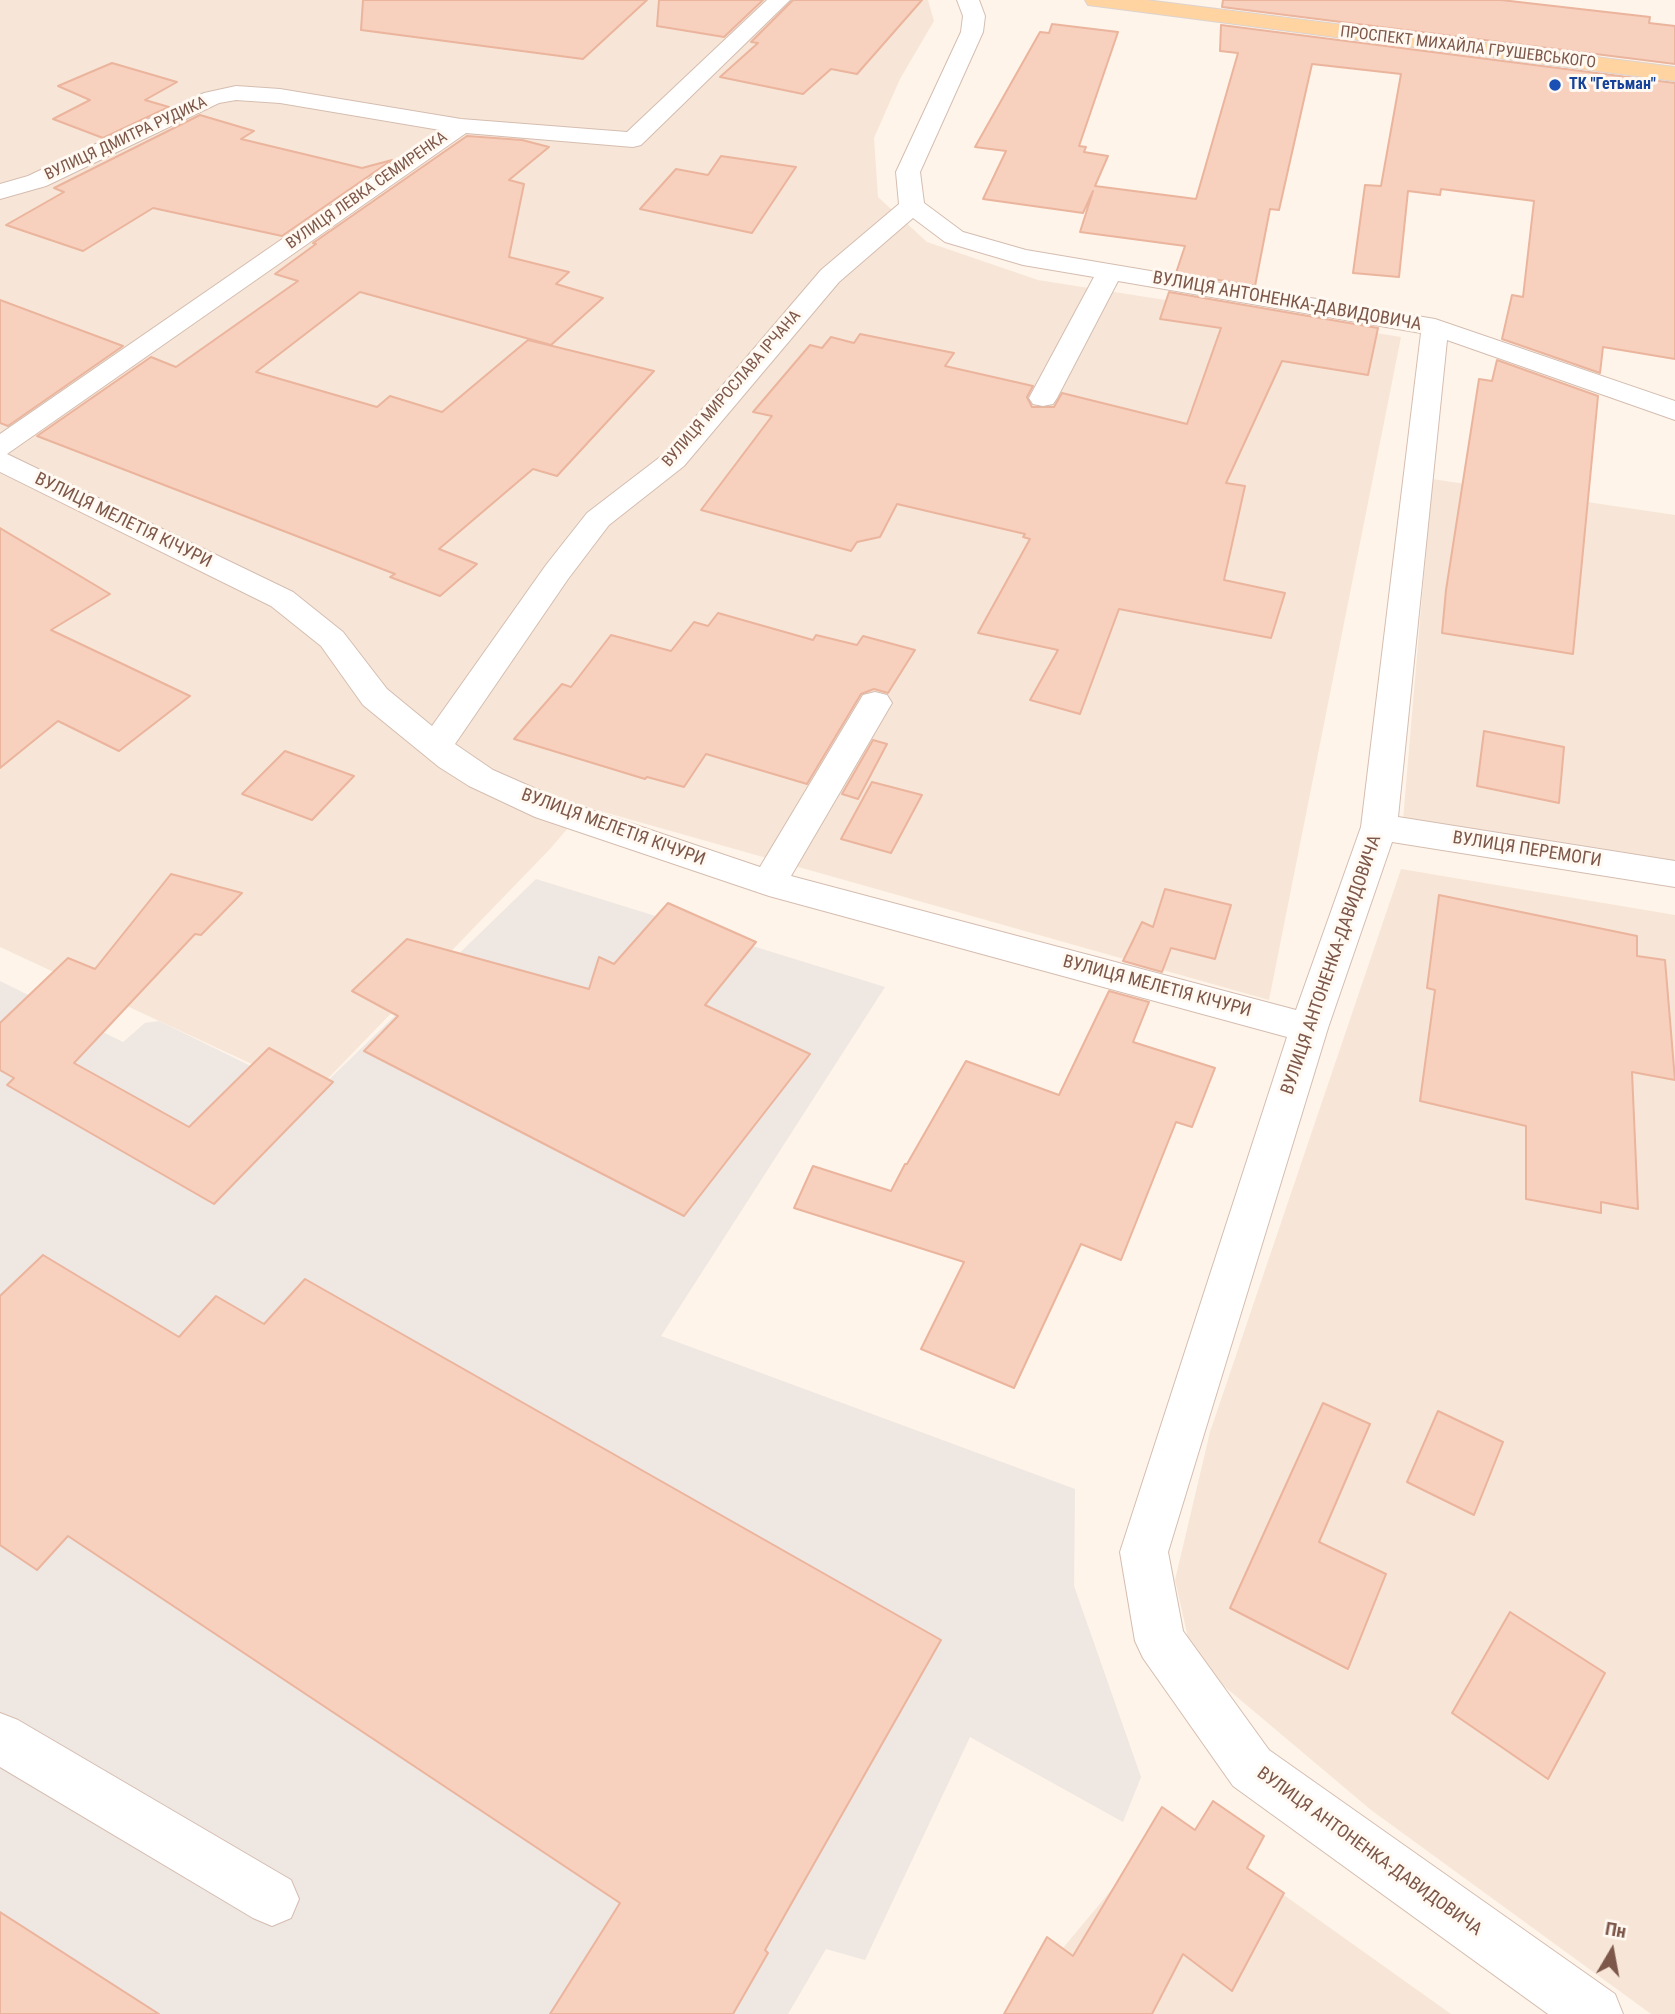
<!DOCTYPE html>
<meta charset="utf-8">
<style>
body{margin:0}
#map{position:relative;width:1675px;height:2014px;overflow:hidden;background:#fef4e9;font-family:"Roboto Condensed",sans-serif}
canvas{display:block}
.north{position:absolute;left:1577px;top:1916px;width:70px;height:70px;-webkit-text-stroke:5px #fff9f2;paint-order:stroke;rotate:10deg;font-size:19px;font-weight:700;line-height:28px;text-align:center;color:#7d5749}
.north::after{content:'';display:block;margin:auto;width:24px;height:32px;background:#7d5749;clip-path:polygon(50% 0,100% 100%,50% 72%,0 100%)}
</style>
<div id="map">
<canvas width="1675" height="2014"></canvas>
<div class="north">Пн</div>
</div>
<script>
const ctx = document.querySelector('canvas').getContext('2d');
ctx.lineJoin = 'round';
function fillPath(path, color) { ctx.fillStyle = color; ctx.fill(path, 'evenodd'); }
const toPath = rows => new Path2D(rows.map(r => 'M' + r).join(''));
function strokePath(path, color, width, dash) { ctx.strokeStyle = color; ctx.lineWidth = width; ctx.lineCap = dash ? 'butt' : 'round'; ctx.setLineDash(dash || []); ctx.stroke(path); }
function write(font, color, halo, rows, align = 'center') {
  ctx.font = font + ' "Roboto Condensed",sans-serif'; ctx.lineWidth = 6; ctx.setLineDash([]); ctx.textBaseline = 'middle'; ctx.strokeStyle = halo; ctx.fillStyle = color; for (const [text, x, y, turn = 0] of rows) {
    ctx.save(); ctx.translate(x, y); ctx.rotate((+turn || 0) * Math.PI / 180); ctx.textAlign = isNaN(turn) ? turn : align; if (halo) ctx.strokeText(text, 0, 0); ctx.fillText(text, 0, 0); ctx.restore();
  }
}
fillPath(toPath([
 [0,0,928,0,934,21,900,79,874,138,878,197,927,242,1038,280,1401,337,1269,1000,586,807,550,849,314,1093,0,947],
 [1432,479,1675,515,1675,864,1403,820],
 [1401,869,1675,915,1675,2014,1651,2014,1371,1810,1193,1660,1175,1580,1210,1432],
 [1173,1816,1451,2014,1008,2014]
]), '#f7e6d7');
fillPath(toPath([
 [536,879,885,987,661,1336,1075,1489,1074,1586,1141,1777,1123,1822,970,1737,865,1960,826,1949,788,2014,0,2014,0,981,123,1042,145,1023,159,1021,312,1096]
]), '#efe7e2');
const building = toPath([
 [363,0,647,0,583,59,361,30,363,0],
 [659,0,763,0,724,37,657,26,659,0],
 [793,0,922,0,857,74,831,69,803,94,720,77,758,43,751,42,793,0],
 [1223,0,1501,0,1650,17,1649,23,1675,26,1675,64,1222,7,1223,0],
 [1052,24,1118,32,1079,146,1086,147,1084,152,1108,156,1095,186,1196,199,1238,53,1220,51,1221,25,1675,83,1675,359,1603,347,1600,373,1502,339,1512,295,1523,297,1534,201,1441,189,1440,195,1408,191,1399,277,1353,273,1365,185,1381,186,1401,74,1312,64,1279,210,1270,209,1255,286,1176,273,1185,246,1080,232,1093,191,1083,213,983,199,1006,151,975,147,1040,32,1049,33,1052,24],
 [112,63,177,82,145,100,169,107,103,138,53,119,90,100,58,86,112,63],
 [200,115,254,131,241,139,362,168,392,160,282,236,153,208,83,251,6,225,64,192,54,188,200,115],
 [467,136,522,140,549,147,509,180,524,184,509,257,569,272,556,284,603,298,551,345,360,292,256,372,377,407,390,396,442,412,528,340,654,371,557,476,533,469,439,549,477,564,440,596,390,577,395,574,37,436,151,357,176,367,298,281,275,274,316,244,313,243,467,136],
 [721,156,796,167,752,233,640,209,676,169,708,175,721,156],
 [1169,292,1378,328,1368,375,1282,361,1226,483,1245,486,1224,580,1285,593,1271,638,1119,609,1080,714,1030,700,1058,650,978,633,1030,539,1023,537,1025,534,897,504,880,537,857,542,851,551,701,510,772,416,753,412,810,345,822,348,831,337,854,343,860,334,954,353,945,366,1033,386,1027,397,1032,407,1054,407,1062,393,1187,424,1221,328,1160,319,1169,292],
 [0,300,123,346,8,426,0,423,0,300],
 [1497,360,1598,396,1573,654,1442,633,1446,590,1479,379,1492,381,1497,360],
 [0,528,110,594,51,630,190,696,119,751,58,721,0,768,0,528],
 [718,613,813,640,816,635,857,645,863,636,915,650,888,693,874,689,861,694,807,784,706,754,684,787,647,777,645,779,514,739,562,684,571,687,611,635,671,651,694,622,708,626,718,613],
 [1484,731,1564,747,1559,803,1477,786,1484,731],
 [873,740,887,744,858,799,842,794,873,740],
 [285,751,354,776,312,820,242,794,285,751],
 [872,782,922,795,891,853,841,839,872,782],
 [171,874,242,893,201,935,195,934,74,1063,189,1127,269,1048,333,1082,214,1204,7,1085,14,1078,0,1070,0,1023,68,958,95,969,171,874],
 [1165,889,1231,905,1215,959,1171,948,1162,972,1123,961,1142,922,1153,927,1165,889],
 [1439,895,1637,936,1637,956,1665,960,1675,1080,1632,1072,1638,1209,1601,1202,1601,1213,1526,1199,1526,1126,1420,1101,1435,990,1427,988,1439,895],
 [668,903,756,942,705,1005,810,1054,684,1216,364,1051,398,1016,352,991,407,939,589,989,599,957,614,964,668,903],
 [1109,991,1149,1002,1133,1042,1215,1068,1192,1127,1176,1122,1121,1260,1081,1244,1014,1388,921,1349,964,1262,794,1208,813,1166,891,1191,905,1164,907,1164,966,1061,1059,1095,1109,991],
 [43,1255,179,1337,216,1296,264,1324,305,1279,941,1640,765,1950,768,1953,733,2014,550,2014,620,1903,68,1536,37,1570,0,1545,0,1296,43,1255],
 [1323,1403,1370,1424,1319,1542,1386,1574,1348,1669,1230,1608,1323,1403],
 [1438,1411,1503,1442,1474,1515,1407,1482,1438,1411],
 [1510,1612,1605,1673,1548,1779,1452,1713,1510,1612],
 [1213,1801,1264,1836,1247,1868,1284,1893,1232,1991,1183,1954,1152,2014,1004,2014,1047,1937,1073,1956,1162,1807,1195,1830,1213,1801],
 [0,1912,159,2014,0,2014,0,1912]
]);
fillPath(building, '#f7d0be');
strokePath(building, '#ebb49d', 2);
const minor = toPath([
 [767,0,790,0,641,145,633,147,466,133,7,454,293,592,343,632,387,689,432,726,546,565,587,513,664,454,821,270,899,204,896,172,961,32,963,16,957,0,979,0,985,16,983,32,920,172,924,203,963,232,1026,250,1435,319,1675,401,1675,420,1447,340,1398,817,1675,861,1675,887,1392,842,1328,1028,1168,1552,1183,1631,1269,1750,1615,1994,1623,2014,1548,2014,1233,1786,1143,1658,1135,1641,1120,1552,1287,1037,769,896,535,817,469,786,439,767,363,705,321,646,271,606,0,472,0,434,440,130,280,103,236,100,219,103,46,186,0,199,0,184,28,176,204,93,236,86,280,89,461,119,627,132,767,0],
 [913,218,945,242,1023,265,1094,277,1029,398,1033,404,1043,406,1053,404,1057,398,1118,281,1421,333,1361,827,1296,1010,791,876,892,703,887,695,875,692,863,695,760,867,559,799,493,770,455,744,568,579,609,525,684,466,839,282,913,218],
 [0,1713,18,1720,291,1880,299,1899,291,1918,272,1926,253,1918,0,1767,0,1713]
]);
const major = toPath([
 [1085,0,1146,0,1675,67,1675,81,1096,6,1088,5,1085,0]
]);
strokePath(minor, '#d5bdb0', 2);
strokePath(major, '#ddd3d0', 2);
fillPath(minor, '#fff');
fillPath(major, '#ffd4a0');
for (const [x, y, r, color] of [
 [1555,85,7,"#1a4fb4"]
]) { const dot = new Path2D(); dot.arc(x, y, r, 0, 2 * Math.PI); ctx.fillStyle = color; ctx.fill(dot); strokePath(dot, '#fff9f2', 2.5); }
write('16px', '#7d5749', '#fff9f2', [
 ["ПРОСПЕКТ МИХАЙЛА ГРУШЕВСЬКОГО",1468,48,7],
 ["ВУЛИЦЯ ДМИТРА РУДИКА",126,139,-25],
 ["ВУЛИЦЯ ЛЕВКА СЕМИРЕНКА",367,191,-35],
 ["ВУЛИЦЯ МИРОСЛАВА ІРЧАНА",732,389,-49]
]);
write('bold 16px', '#164399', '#fff9f2', [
 ["ТК \"Гетьман\"",1569,85]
], 'left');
write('18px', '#7d5749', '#fff9f2', [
 ["ВУЛИЦЯ АНТОНЕНКА-ДАВИДОВИЧА",1287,302,10],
 ["ВУЛИЦЯ МЕЛЕТІЯ КІЧУРИ",123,521,26],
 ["ВУЛИЦЯ МЕЛЕТІЯ КІЧУРИ",613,828,20],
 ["ВУЛИЦЯ ПЕРЕМОГИ",1527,850,9],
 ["ВУЛИЦЯ АНТОНЕНКА-ДАВИДОВИЧА",1332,965,-71],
 ["ВУЛИЦЯ МЕЛЕТІЯ КІЧУРИ",1157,987,15],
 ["ВУЛИЦЯ АНТОНЕНКА-ДАВИДОВИЧА",1369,1852,36]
]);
</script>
